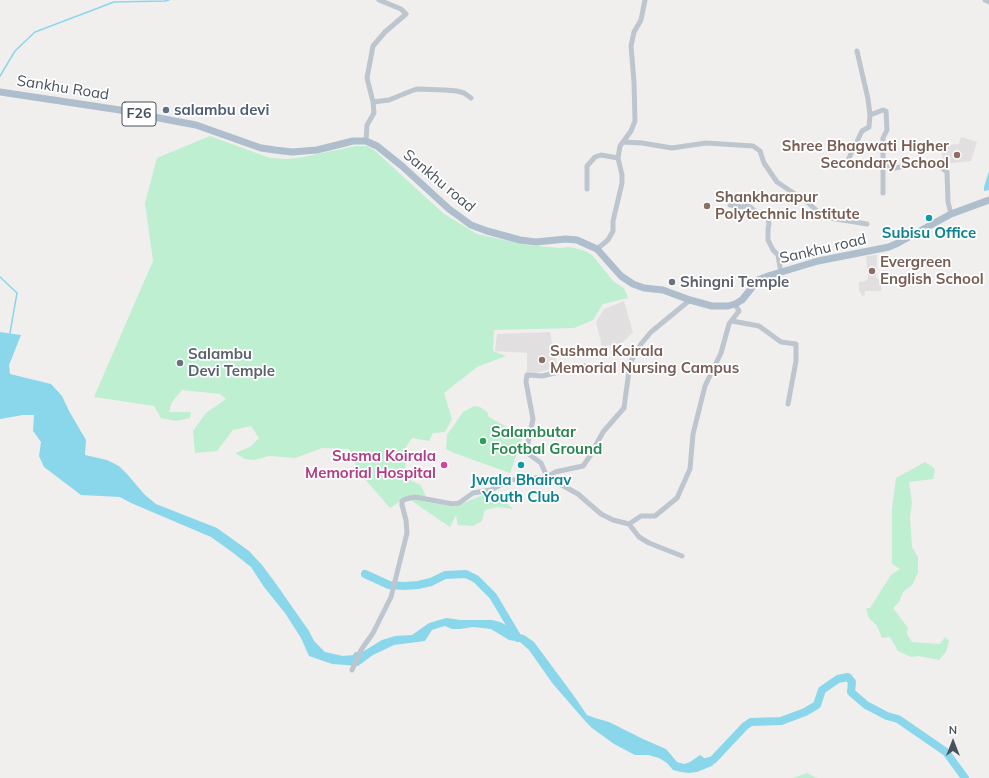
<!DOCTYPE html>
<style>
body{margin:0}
#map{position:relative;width:989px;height:778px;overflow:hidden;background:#f1eeee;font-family:Mulish,sans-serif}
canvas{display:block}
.north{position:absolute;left:933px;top:722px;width:40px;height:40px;-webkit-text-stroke:3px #fff;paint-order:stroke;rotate:0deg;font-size:11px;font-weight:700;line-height:16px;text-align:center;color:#47525c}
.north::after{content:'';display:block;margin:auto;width:14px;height:18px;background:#47525c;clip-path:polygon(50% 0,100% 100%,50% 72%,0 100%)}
</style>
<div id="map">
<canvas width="989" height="778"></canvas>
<div class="north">N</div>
</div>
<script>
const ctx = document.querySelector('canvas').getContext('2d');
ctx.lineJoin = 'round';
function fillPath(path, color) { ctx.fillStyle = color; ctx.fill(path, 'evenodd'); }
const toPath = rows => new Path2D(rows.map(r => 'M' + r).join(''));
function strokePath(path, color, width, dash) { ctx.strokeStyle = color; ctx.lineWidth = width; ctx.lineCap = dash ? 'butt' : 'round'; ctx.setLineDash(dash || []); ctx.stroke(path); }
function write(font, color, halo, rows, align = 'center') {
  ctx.font = font + ' Mulish,sans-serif'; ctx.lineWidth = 3.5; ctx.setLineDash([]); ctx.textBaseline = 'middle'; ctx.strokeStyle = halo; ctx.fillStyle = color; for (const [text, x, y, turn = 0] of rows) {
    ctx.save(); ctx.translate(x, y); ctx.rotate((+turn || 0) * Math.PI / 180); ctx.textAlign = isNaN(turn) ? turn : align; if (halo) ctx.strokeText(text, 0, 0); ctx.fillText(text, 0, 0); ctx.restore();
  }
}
fillPath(toPath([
 [883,230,890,230,892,239,884,240]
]), '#fcf6e8');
fillPath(toPath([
 [961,137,977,142,971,161,943,164,941,145,959,144],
 [877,255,876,277,882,282,881,291,865,291,865,295,862,296,859,290,859,282,866,281,868,278,866,256],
 [624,301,633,332,620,345,609,345,602,347,596,322,604,309],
 [550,332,557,366,551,369,527,375,527,353,495,351,497,334]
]), '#e2dfe0');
fillPath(toPath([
 [210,136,270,158,287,159,303,157,356,146,367,146,373,149,444,214,477,234,527,245,560,248,570,247,585,251,592,255,614,282,624,288,628,298,603,304,593,320,574,328,494,330,493,351,506,356,477,367,444,393,452,419,445,432,433,433,429,441,412,438,406,447,405,478,421,485,428,502,454,507,483,495,508,504,513,509,498,507,485,510,482,521,473,526,458,525,456,515,450,527,406,497,390,508,358,471,349,449,322,448,295,458,269,456,254,460,245,459,235,453,250,447,259,438,251,426,233,430,217,451,195,453,193,431,206,413,226,399,220,394,182,390,172,402,169,412,191,412,190,418,176,421,161,418,154,406,94,397,153,261,145,203,157,158],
 [474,406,480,407,487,412,489,417,517,433,522,439,510,473,454,453,446,449,447,435,463,412],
 [925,462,935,469,933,479,909,482,912,503,910,517,912,547,918,557,918,573,912,585,903,592,899,602,893,608,908,628,907,634,912,642,940,644,945,637,949,641,946,652,939,660,919,656,911,657,898,651,890,637,882,638,877,626,869,618,866,608,870,608,891,575,900,569,892,564,892,509,896,478],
 [807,773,817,778,791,778,793,778]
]), '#bdefd0');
fillPath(toPath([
 [989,171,989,190,984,191,984,187],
 [0,332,21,335,9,365,10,374,51,384,62,396,69,411,86,440,85,455,107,460,119,466,127,474,145,495,156,504,217,528,249,551,262,565,274,581,309,631,314,641,325,652,343,656,353,655,355,652,358,652,364,651,382,640,395,636,412,635,429,623,446,618,461,620,492,620,500,622,506,625,518,634,524,635,534,642,574,696,587,715,595,718,609,722,643,739,666,749,677,762,684,764,690,762,700,755,714,765,697,772,689,773,681,772,673,770,667,763,659,758,648,755,635,755,614,744,592,728,586,722,553,684,529,650,520,642,509,640,491,629,473,627,460,629,452,629,445,626,438,628,432,630,425,641,394,645,373,655,358,666,332,664,309,656,301,638,285,613,264,587,251,567,232,552,211,537,131,503,120,497,81,495,44,467,39,456,41,442,33,431,34,415,23,415,0,419]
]), '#8ad7eb');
strokePath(toPath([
 [0,76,15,51,35,32,114,2,165,1,169,0],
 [0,277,17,293,10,333]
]), '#8ad7eb', 1.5);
strokePath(toPath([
 [365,574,389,585,404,586,418,585,431,582,445,575,466,574,476,579,493,596,518,638],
 [698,764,713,760,745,726,751,722,781,721,805,712,817,705,822,690,838,679,848,677,852,682,851,692,866,705,887,716,898,719,946,752,965,778]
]), '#8ad7eb', 8);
strokePath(toPath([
 [985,0,989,2],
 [857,51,868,99,870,115],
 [373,102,389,100,411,91,417,89,445,90,457,91,464,93,471,98],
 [366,141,367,125,374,113,373,102,367,78,373,46,385,32,406,14,401,9,379,0],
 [623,142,642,143,672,148,706,143,753,146,760,151,764,163,777,182,807,202,824,217,867,224],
 [849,158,862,131,869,127,870,115,883,110,886,111,887,130,883,138,883,193],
 [871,164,887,166,895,168,914,164,928,164,941,167,947,172,948,202,951,214],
 [587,189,587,166,595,157,601,155,618,158],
 [730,205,741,207,746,206,750,207,763,218,768,219,769,224,768,229,768,240,773,250,778,255,781,273],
 [597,249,608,240,613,231,613,221,622,183,622,175,618,158,620,146,631,131,635,121,634,82,631,46,634,32,641,20,645,0],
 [732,321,759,326,781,342,796,344,796,361,788,404],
 [585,366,542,376,527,375,526,382,533,419,526,452,541,463,547,477,578,494,601,514,613,520,629,524,641,516,655,516,677,498,690,469,693,434,705,386,721,353,729,324,739,311,735,304],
 [629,524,639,537,649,543,682,556],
 [352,670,361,650,373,633,391,597,407,533,406,520,402,505,402,501,406,499,415,497,453,504,459,503,473,493,491,490,509,480,547,477,555,472,583,466,590,456,603,432,624,408,630,363,641,344,651,332,690,300]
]), '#bdc6ce', 5);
strokePath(toPath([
 [0,92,120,110,164,119,196,125,261,148,275,150,292,152,317,150,353,141,366,141,377,146,402,166,449,209,471,225,487,231,520,240,536,242,566,239,577,240,597,249,621,276,633,284,644,288,663,290,690,300,712,306,728,306,735,304,742,300,758,280,768,276,818,261,889,247,898,243,951,214,989,200]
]), '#aebecd', 7);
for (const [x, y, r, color] of [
 [166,110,4,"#5c6f8a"],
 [957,155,4,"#8d6e63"],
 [707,206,4,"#8d6e63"],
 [929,218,4,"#0f9aa8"],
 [872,271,4,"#8d6e63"],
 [672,282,4,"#6b7280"],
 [542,360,4,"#8d6e63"],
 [180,363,4,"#6b7280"],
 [483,441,4,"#2e9e5b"],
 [444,465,4,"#d1479c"],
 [521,465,4,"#0f9aa8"]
]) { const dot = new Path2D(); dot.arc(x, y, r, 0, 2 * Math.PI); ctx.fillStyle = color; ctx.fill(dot); strokePath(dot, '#fff', 1.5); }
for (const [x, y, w] of [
 [139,114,34]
]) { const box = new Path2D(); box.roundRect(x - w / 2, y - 12, w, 24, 3); ctx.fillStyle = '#fff'; ctx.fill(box); strokePath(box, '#47525c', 1); }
write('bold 14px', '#47525c', null, [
 ["F26",139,114]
]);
write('15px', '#47525c', '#fff', [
 ["Sankhu Road",63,88,9],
 ["Sankhu road",439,181,40],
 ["Sankhu road",823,249,-13]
]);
write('bold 15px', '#4e5e75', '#fff', [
 ["salambu devi",174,110]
], 'left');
write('bold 15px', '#785e54', '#fff', [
 ["Shree Bhagwati Higher",949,146,"right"],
 ["Secondary School",949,163,"right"],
 ["Shankharapur",715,197],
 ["Polytechnic Institute",715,214],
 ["Evergreen",880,262],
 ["English School",880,279],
 ["Sushma Koirala",550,351],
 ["Memorial Nursing Campus",550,368]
], 'left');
write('bold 15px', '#0d838f', '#fff', [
 ["Subisu Office",929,233],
 ["Jwala Bhairav",521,480],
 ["Youth Club",521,497]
]);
write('bold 15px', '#5b616d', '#fff', [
 ["Shingni Temple",680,282],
 ["Salambu",188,354],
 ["Devi Temple",188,371]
], 'left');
write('bold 15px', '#27864d', '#fff', [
 ["Salambutar",491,432],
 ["Footbal Ground",491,449]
], 'left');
write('bold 15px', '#b23c85', '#fff', [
 ["Susma Koirala",436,456],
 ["Memorial Hospital",436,473]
], 'right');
</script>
